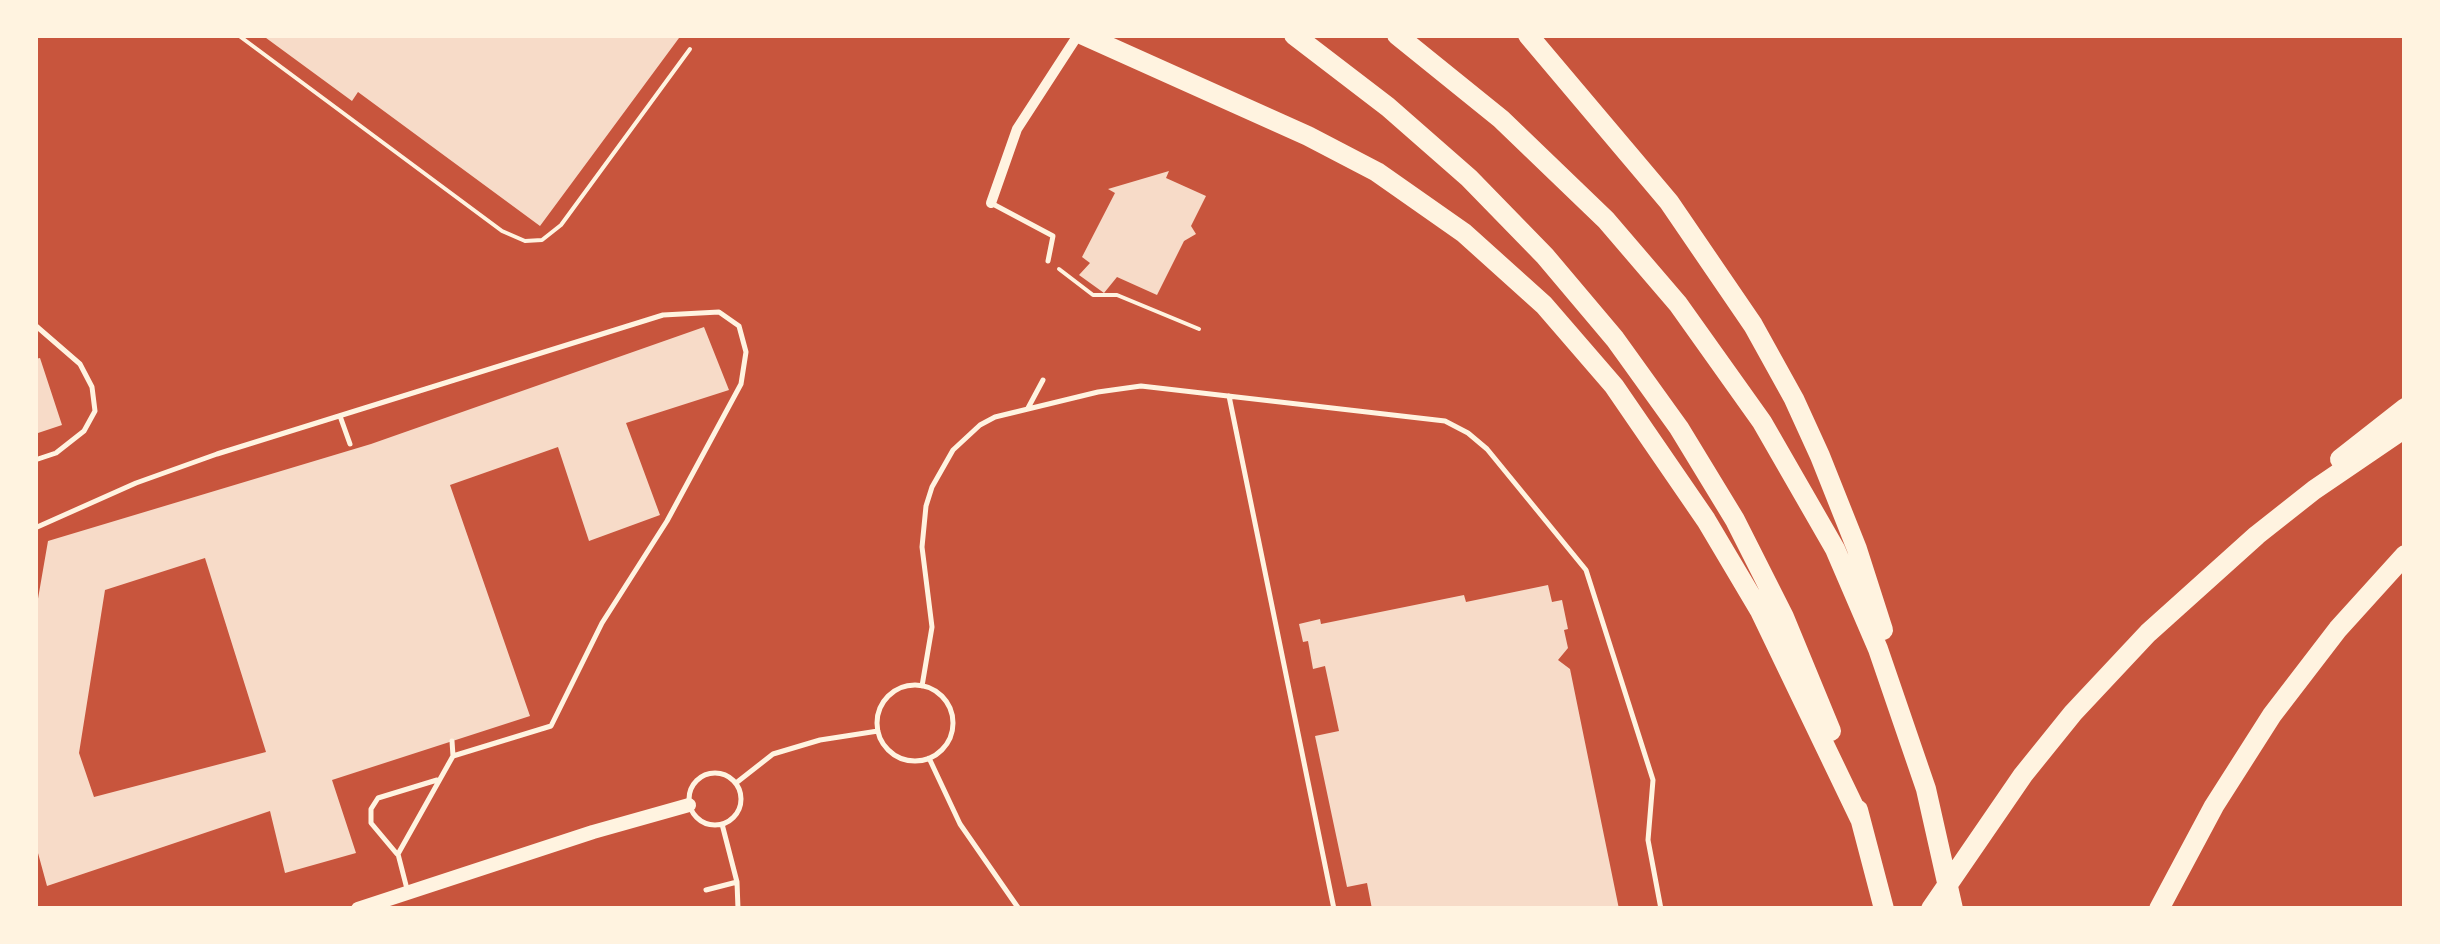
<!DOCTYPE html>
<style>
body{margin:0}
#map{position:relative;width:2440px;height:944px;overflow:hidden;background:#c8553d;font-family:Figtree,sans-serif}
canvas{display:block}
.frame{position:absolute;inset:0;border:38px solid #fff3e0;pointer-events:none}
</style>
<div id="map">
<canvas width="2440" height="944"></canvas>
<div class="frame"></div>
</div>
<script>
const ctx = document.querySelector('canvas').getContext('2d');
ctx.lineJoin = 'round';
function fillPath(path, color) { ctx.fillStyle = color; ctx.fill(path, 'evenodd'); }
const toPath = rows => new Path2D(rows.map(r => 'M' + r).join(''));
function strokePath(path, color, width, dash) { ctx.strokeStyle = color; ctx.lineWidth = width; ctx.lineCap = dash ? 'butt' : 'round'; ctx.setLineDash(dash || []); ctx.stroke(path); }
fillPath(toPath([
 [262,35,675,35,679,38,540,226,358,92,352,101],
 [1169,171,1166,178,1206,196,1191,226,1196,234,1184,241,1157,295,1117,277,1104,293,1079,275,1090,263,1082,257,1115,193,1108,189],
 [704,327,729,390,626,423,660,515,589,541,558,447,450,485,530,716,332,780,356,853,285,873,270,811,47,886,35,842,35,616,48,541,371,444],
 [205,558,266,752,94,797,79,753,105,590],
 [40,358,62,425,35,434,35,359],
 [1548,585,1552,602,1562,600,1568,629,1564,630,1568,648,1558,660,1570,669,1619,909,1372,909,1367,883,1347,887,1315,736,1339,731,1325,666,1313,669,1308,641,1303,642,1299,624,1320,619,1321,624,1464,595,1466,602]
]), '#f7dbc8');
strokePath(toPath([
 [238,35,502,231,525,241,542,240,561,225,690,49],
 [1059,269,1093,295,1117,295,1199,329]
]), '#fff3e0', 4);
strokePath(toPath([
 [1830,35,1833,35],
 [991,203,1053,236,1048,261],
 [35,325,80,364,92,387,95,411,84,431,56,453,35,460],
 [1229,396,1334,909],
 [1028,408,1043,380],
 [340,416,350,444],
 [35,528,136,483,217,454,663,315,719,312,739,326,746,352,741,384,667,521,602,623,551,726,453,756,398,854,407,889],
 '877 723a38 38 0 1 1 76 0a38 38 0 1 1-76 0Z',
 [922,686,932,627,922,547,926,506,932,487,953,450,980,425,995,417,1098,392,1141,386,1445,421,1468,433,1487,449,1586,570,1653,780,1648,840,1661,909],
 [452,741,453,756],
 [929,758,960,824,1019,909],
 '689 799a26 26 0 1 1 52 0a26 26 0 1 1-52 0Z',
 [736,783,773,754,820,740,878,731],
 [722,824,737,882,738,909],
 [397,854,371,823,371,809,378,798,437,780],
 [706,890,737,882]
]), '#fff3e0', 5);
strokePath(toPath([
 [991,203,1017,129,1078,35]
]), '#fff3e0', 10);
strokePath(toPath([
 [358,909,593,832,689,805]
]), '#fff3e0', 14);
strokePath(toPath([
 [1083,35,1308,136,1377,172,1464,233,1544,305,1614,386,1706,520,1760,611,1860,819],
 [1294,35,1388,107,1469,178,1545,256,1615,339,1679,428,1735,520,1784,617,1831,731],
 [1397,35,1501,119,1606,220,1678,304,1762,422,1835,549,1878,649,1926,789,1953,909],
 [1528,35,1669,202,1753,325,1794,399,1820,456,1857,549,1883,630],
 [2340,459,2405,408],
 [1858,810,1884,909],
 [1931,909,2023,775,2073,713,2148,633,2257,535,2314,490,2405,428],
 [2159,909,2214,806,2272,715,2338,629,2405,555]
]), '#fff3e0', 20);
</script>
